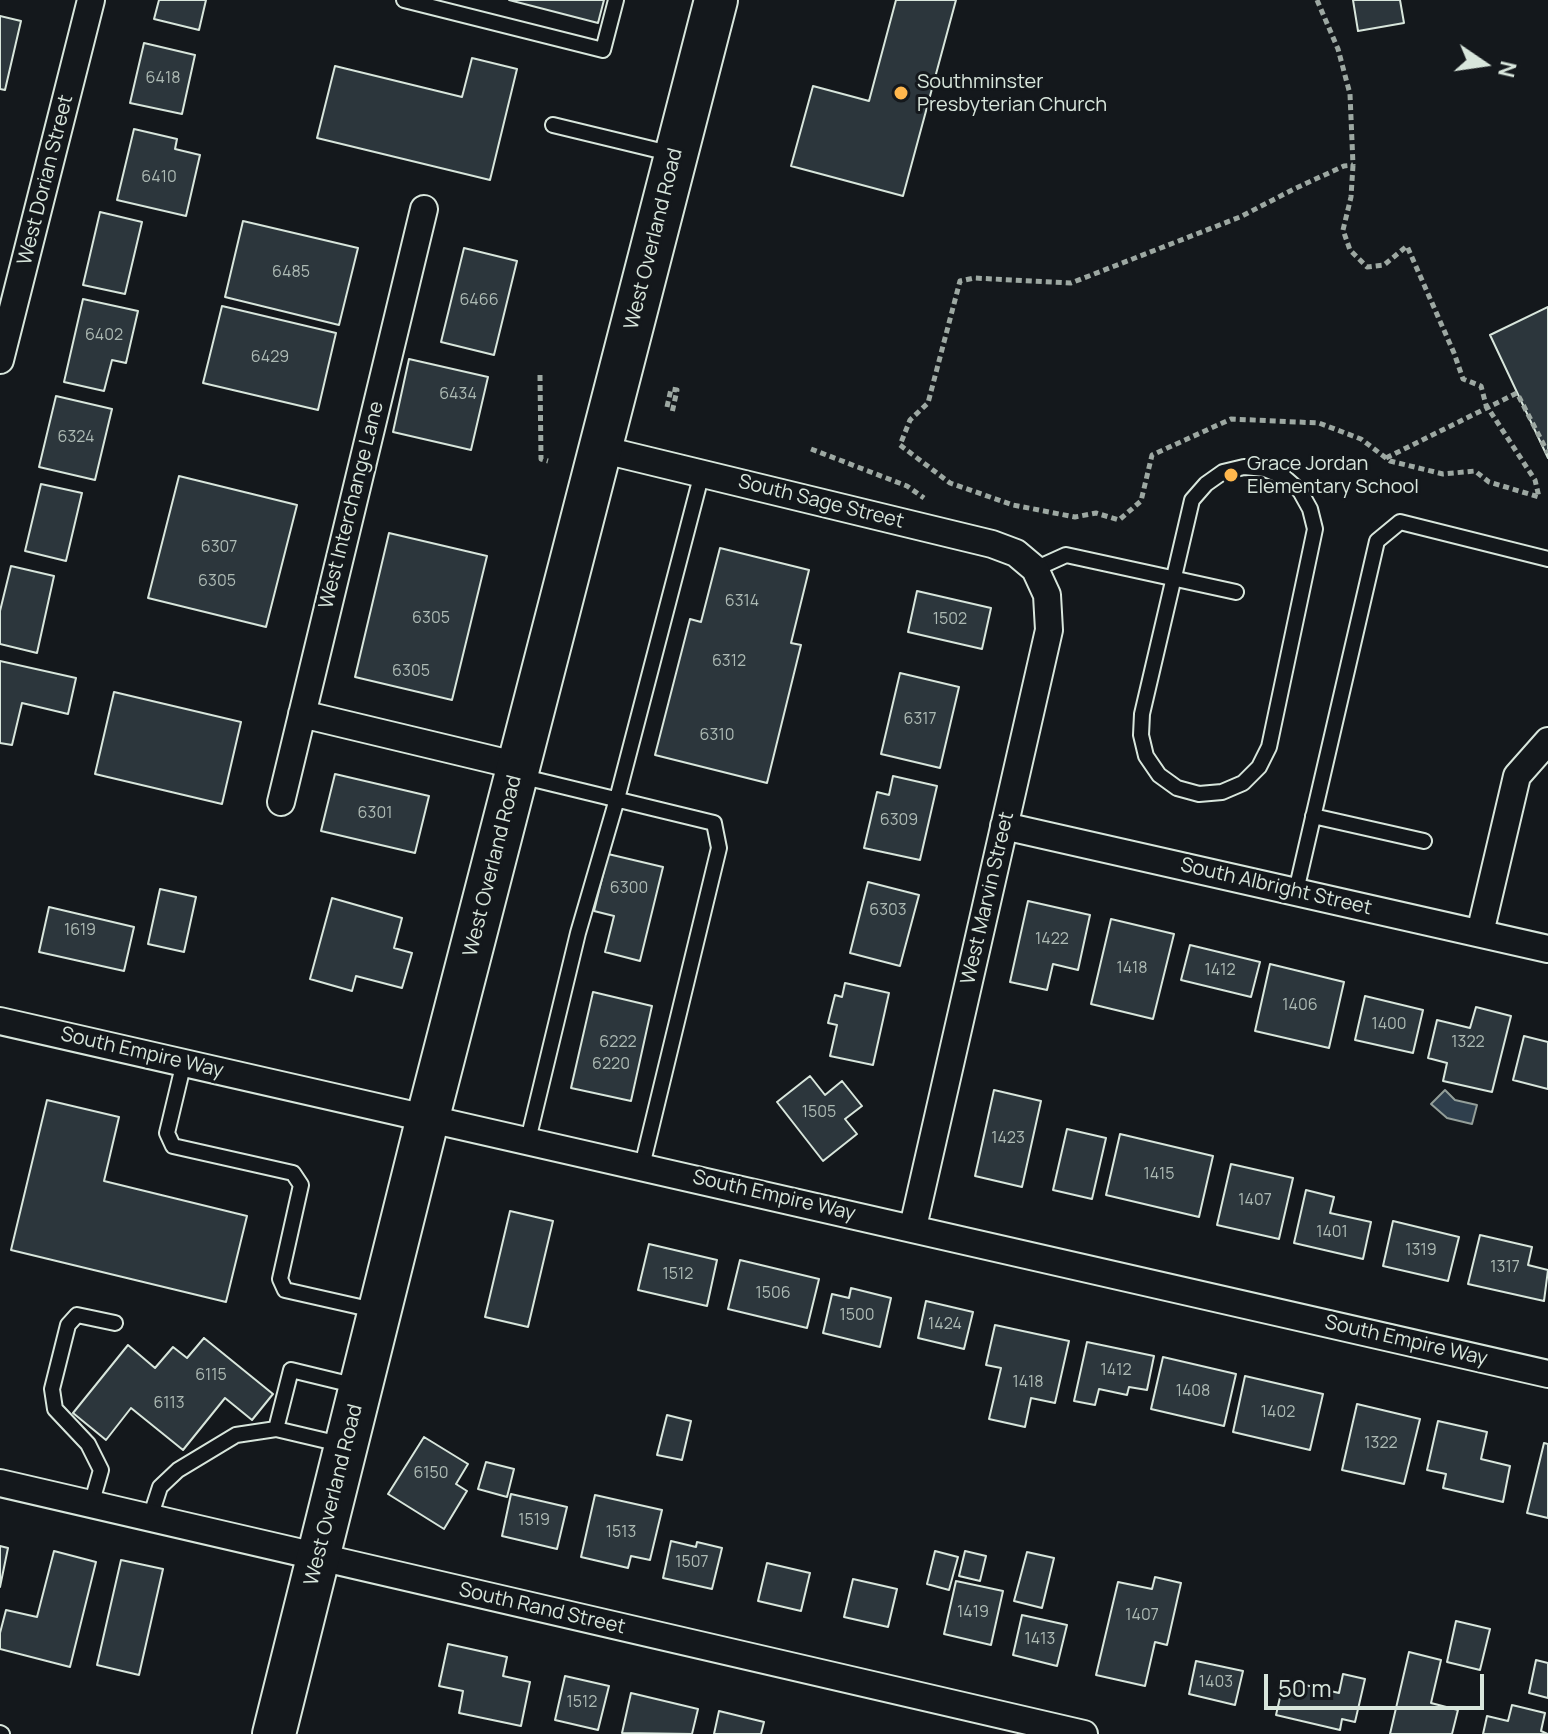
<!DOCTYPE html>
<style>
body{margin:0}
#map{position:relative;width:1548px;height:1734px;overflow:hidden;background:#14181c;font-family:Manrope,sans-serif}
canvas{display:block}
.north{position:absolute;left:1444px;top:24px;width:80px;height:80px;-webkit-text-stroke:6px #14181c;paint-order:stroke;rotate:103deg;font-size:22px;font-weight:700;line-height:32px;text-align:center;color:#d8e6dc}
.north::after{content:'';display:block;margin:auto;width:28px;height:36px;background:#d8e6dc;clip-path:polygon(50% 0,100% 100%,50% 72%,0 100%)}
.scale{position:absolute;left:1264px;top:1674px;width:220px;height:36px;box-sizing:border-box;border:4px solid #d8e6dc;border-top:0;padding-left:10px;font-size:24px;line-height:28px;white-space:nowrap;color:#d8e6dc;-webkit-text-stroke:6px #14181c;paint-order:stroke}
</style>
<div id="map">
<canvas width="1548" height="1734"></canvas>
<div class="north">N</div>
<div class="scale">50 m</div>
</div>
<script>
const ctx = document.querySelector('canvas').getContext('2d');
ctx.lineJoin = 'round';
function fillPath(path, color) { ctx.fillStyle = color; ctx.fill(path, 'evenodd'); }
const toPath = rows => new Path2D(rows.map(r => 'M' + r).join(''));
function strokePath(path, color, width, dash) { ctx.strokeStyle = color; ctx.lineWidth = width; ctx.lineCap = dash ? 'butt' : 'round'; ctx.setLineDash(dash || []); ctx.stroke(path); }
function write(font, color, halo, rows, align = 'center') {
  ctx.font = font + ' Manrope,sans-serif'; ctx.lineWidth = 6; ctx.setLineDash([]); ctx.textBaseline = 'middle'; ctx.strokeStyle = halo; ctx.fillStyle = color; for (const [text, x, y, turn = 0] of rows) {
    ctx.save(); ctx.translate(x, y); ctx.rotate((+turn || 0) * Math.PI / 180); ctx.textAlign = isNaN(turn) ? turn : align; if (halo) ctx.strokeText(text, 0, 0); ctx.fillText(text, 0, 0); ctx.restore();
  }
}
const water = toPath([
 [1445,1090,1455,1100,1477,1105,1472,1124,1447,1118,1431,1104,1445,1090]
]);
fillPath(water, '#2f3f4d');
strokePath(water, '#939e99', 2);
const building = toPath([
 [159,0,206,0,199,30,154,19,159,0],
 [509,0,604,0,598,23,509,0],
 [896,0,956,0,903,196,791,166,813,86,869,101,896,0],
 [1353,0,1400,0,1404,23,1358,31,1353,0],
 [0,16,21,21,5,90,0,89,0,16],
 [144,43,195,55,182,114,130,103,144,43],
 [472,58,517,69,490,180,317,138,335,66,462,97,472,58],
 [134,129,177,139,175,149,200,155,186,216,117,200,134,129],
 [100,212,142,222,125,294,83,285,100,212],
 [243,221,358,248,339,325,225,297,243,221],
 [464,248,517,261,494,355,441,342,464,248],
 [83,299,138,311,126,363,112,360,104,391,64,382,83,299],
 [222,306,336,333,318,410,203,383,222,306],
 [1548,307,1548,458,1490,335,1548,307],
 [409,359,488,377,471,450,393,432,409,359],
 [56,396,112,409,95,480,39,467,56,396],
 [179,476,297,505,266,627,148,598,179,476],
 [41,484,82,493,66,561,25,551,41,484],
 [389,533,487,556,452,700,355,677,389,533],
 [720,548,809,570,791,643,801,645,767,783,655,755,690,619,701,622,720,548],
 [11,566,54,576,37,653,0,644,0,611,11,566],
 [917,591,991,608,982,649,908,632,917,591],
 [0,661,76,678,68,714,22,703,12,745,0,743,0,661],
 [900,673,959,687,940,768,881,754,900,673],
 [114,692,241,722,222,804,95,774,114,692],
 [335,774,429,796,415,853,321,831,335,774],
 [893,776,937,786,920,860,864,848,877,792,889,795,893,776],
 [608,854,663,867,640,961,605,952,614,916,594,911,608,854],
 [868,882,919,895,900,966,850,953,868,882],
 [160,889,196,897,184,952,148,944,160,889],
 [332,898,402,918,394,948,412,953,402,988,356,976,352,991,310,979,332,898],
 [1028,901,1090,915,1078,970,1053,964,1047,990,1010,982,1028,901],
 [49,907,134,927,124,971,39,952,49,907],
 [1111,919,1174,934,1153,1019,1091,1004,1111,919],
 [1190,945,1260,962,1251,997,1181,980,1190,945],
 [1270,964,1344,982,1329,1048,1255,1031,1270,964],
 [845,983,889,993,873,1065,830,1056,837,1025,828,1023,835,995,842,997,845,983],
 [593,992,652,1006,631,1101,571,1088,593,992],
 [1365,996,1423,1010,1413,1053,1355,1040,1365,996],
 [1476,1007,1511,1016,1492,1092,1443,1081,1447,1063,1428,1058,1437,1020,1470,1028,1476,1007],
 [1524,1036,1548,1042,1548,1089,1513,1080,1524,1036],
 [810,1076,825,1095,842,1081,862,1106,845,1119,857,1134,823,1161,777,1102,810,1076],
 [994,1090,1041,1101,1022,1187,975,1176,994,1090],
 [47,1100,119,1117,104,1181,247,1216,226,1302,11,1250,47,1100],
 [1067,1129,1106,1138,1092,1199,1053,1190,1067,1129],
 [1120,1134,1213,1156,1199,1217,1106,1195,1120,1134],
 [1231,1164,1293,1178,1279,1239,1217,1225,1231,1164],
 [1306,1190,1334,1197,1330,1213,1371,1222,1363,1259,1294,1243,1306,1190],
 [510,1211,553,1221,528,1327,485,1317,510,1211],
 [1393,1221,1459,1237,1448,1281,1383,1266,1393,1221],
 [1480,1235,1532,1247,1528,1265,1548,1270,1544,1301,1468,1284,1480,1235],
 [649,1244,717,1260,707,1306,638,1290,649,1244],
 [740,1260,819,1279,807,1328,728,1309,740,1260],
 [851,1288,891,1298,880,1347,823,1333,832,1294,849,1298,851,1288],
 [926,1301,973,1312,964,1349,918,1338,926,1301],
 [995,1325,1069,1341,1055,1403,1031,1398,1025,1427,989,1419,1001,1368,986,1365,995,1325],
 [204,1338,273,1394,252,1420,225,1398,183,1450,131,1408,106,1440,73,1413,128,1345,155,1368,173,1347,187,1358,204,1338],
 [1087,1342,1154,1356,1147,1390,1129,1387,1127,1395,1099,1389,1095,1405,1074,1401,1087,1342],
 [1163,1357,1236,1374,1224,1426,1151,1409,1163,1357],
 [1245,1376,1323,1394,1310,1450,1233,1432,1245,1376],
 [1357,1404,1420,1419,1404,1484,1342,1470,1357,1404],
 [667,1415,691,1421,682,1460,657,1455,667,1415],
 [1438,1421,1487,1432,1481,1459,1510,1466,1503,1502,1443,1488,1446,1474,1427,1470,1438,1421],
 [424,1437,468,1464,456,1484,467,1491,444,1529,388,1494,424,1437],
 [1544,1443,1548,1444,1548,1518,1527,1513,1544,1443],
 [486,1462,514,1469,507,1497,478,1489,486,1462],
 [511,1494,567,1507,557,1549,502,1536,511,1494],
 [595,1495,662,1510,650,1560,631,1556,628,1568,581,1557,595,1495],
 [671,1541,696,1547,697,1542,722,1548,712,1589,663,1578,671,1541],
 [0,1546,8,1548,0,1587,0,1546],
 [54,1551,96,1562,70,1667,0,1649,0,1633,6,1610,37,1617,54,1551],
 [935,1551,958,1557,949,1590,927,1584,935,1551],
 [965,1551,986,1556,980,1581,959,1576,965,1551],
 [1027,1552,1054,1558,1042,1608,1014,1601,1027,1552],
 [121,1560,163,1569,139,1675,97,1665,121,1560],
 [767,1563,810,1573,801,1611,758,1601,767,1563],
 [1155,1577,1181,1583,1167,1645,1155,1642,1145,1686,1096,1675,1118,1582,1152,1589,1155,1577],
 [853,1579,897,1589,888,1627,844,1617,853,1579],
 [956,1581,1003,1591,991,1645,944,1634,956,1581],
 [1022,1615,1067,1625,1057,1666,1013,1655,1022,1615],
 [1456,1621,1490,1629,1480,1670,1447,1662,1456,1621],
 [448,1644,507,1657,503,1676,530,1682,521,1726,459,1713,463,1691,439,1686,448,1644],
 [1409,1652,1441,1660,1431,1703,1458,1710,1452,1734,1390,1734,1409,1652],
 [1536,1660,1548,1663,1548,1698,1529,1693,1536,1660],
 [1196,1661,1243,1671,1235,1705,1189,1694,1196,1661],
 [1343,1674,1365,1679,1355,1722,1342,1719,1340,1730,1276,1715,1284,1680,1339,1693,1343,1674],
 [565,1676,609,1686,598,1730,555,1720,565,1676],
 [631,1693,698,1709,692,1734,622,1733,631,1693],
 [1512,1705,1545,1713,1541,1731,1548,1734,1483,1734,1487,1716,1508,1721,1512,1705],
 [719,1711,764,1722,761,1734,714,1734,719,1711]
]);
fillPath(building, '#2c363c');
strokePath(building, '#d8e6dc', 2);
const service = toPath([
 [404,0,603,50,616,0],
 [553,125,673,154],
 [1244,467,1265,469,1284,477,1300,491,1310,509,1315,529,1269,747,1259,767,1243,783,1222,792,1199,794,1177,788,1159,775,1146,756,1141,735,1142,714,1192,500,1206,484,1223,472,1244,467],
 [1035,569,1066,555,1236,592],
 [520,776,714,823,719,848,642,1166],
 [1313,816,1424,841],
 [1296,891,1377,541,1400,522,1548,559],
 [184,1062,167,1133,173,1146,293,1173,301,1185,280,1279,285,1290,378,1311],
 [528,1140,578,933,617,799,702,473],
 [276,1429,291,1370,357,1386],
 [91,1505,101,1470,88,1444,55,1409,52,1389,68,1325,77,1315,115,1323],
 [150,1518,160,1487,178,1470,236,1435,276,1429,344,1445],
 [0,1733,2,1734]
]);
const minor = toPath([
 [0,360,91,0],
 [600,449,992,544,1016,553,1035,569,1047,595,1049,630,913,1227],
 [302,714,519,766],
 [281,802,424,209],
 [1004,826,1548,949],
 [1480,933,1517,776,1548,741],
 [0,1021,1548,1374],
 [0,1483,1084,1734]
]);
const primary = toPath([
 [274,1734,428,1117,716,0]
]);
strokePath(service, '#d8e6dc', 18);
strokePath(minor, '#d8e6dc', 30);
strokePath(primary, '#d8e6dc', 46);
strokePath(toPath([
 [1317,0,1338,49,1350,94,1353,165],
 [1353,165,1351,197,1343,230,1350,250,1367,267,1384,265,1407,246,1454,353,1463,379,1481,386,1486,405,1535,480,1539,497,1489,482,1475,471,1443,474,1390,461,1361,439,1319,423,1231,419,1152,455,1141,501,1119,520,1096,513,1075,517,1013,505,950,483,900,445,910,420,928,403,960,281,974,278,1071,283,1240,217,1296,188,1344,166,1353,165],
 [540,375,541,459,548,461],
 [667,407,671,389,677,390,672,413],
 [811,449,907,486,924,498],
 [1386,458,1517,393,1548,453]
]), '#9da8a2', 5, [6, 4]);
strokePath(service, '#14181c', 14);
strokePath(minor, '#14181c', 26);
strokePath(primary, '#14181c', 42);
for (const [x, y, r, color] of [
 [901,93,8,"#ffb74d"],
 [1231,475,8,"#ffb74d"]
]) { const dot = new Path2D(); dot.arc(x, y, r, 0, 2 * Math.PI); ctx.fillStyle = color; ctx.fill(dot); strokePath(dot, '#14181c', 3); }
write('16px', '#adbab4', null, [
 ["6418",163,79],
 ["6410",159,178],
 ["6485",291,273],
 ["6466",479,301],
 ["6402",104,336],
 ["6429",270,358],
 ["6434",458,395],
 ["6324",76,438],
 ["6307",219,548],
 ["6305",217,582],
 ["6314",742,602],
 ["6305",431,619],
 ["1502",950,620],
 ["6312",729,662],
 ["6305",411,672],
 ["6317",920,720],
 ["6310",717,736],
 ["6301",375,814],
 ["6309",899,821],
 ["6300",629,889],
 ["6303",888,911],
 ["1619",80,931],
 ["1422",1052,940],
 ["1418",1132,969],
 ["1412",1220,971],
 ["1406",1300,1006],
 ["1400",1389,1025],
 ["6222",618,1043],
 ["1322",1468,1043],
 ["6220",611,1065],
 ["1505",819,1113],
 ["1423",1008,1139],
 ["1415",1159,1175],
 ["1407",1255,1201],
 ["1401",1332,1233],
 ["1319",1421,1251],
 ["1317",1505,1268],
 ["1512",678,1275],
 ["1506",773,1294],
 ["1500",857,1316],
 ["1424",945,1325],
 ["1412",1116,1371],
 ["6115",211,1376],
 ["1418",1028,1383],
 ["1408",1193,1392],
 ["6113",169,1404],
 ["1402",1278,1413],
 ["1322",1381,1444],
 ["6150",431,1474],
 ["1519",534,1521],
 ["1513",621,1533],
 ["1507",692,1563],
 ["1419",973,1613],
 ["1407",1142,1616],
 ["1413",1040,1640],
 ["1403",1216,1683],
 ["1512",582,1703]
]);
write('20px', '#d8e6dc', '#14181c', [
 ["Southminster",917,82],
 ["Presbyterian Church",917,105],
 ["Grace Jordan",1247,464],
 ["Elementary School",1247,487]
], 'left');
write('20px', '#d8e6dc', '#14181c', [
 ["West Dorian Street",46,180,-76],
 ["West Overland Road",654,239,-76],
 ["South Sage Street",821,502,14],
 ["West Interchange Lane",352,505,-76],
 ["West Overland Road",493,866,-76],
 ["South Albright Street",1276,887,13],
 ["West Marvin Street",988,898,-77],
 ["South Empire Way",142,1053,13],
 ["South Empire Way",774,1196,13],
 ["South Empire Way",1406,1341,13],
 ["West Overland Road",334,1495,-76],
 ["South Rand Street",542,1609,13]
]);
</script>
